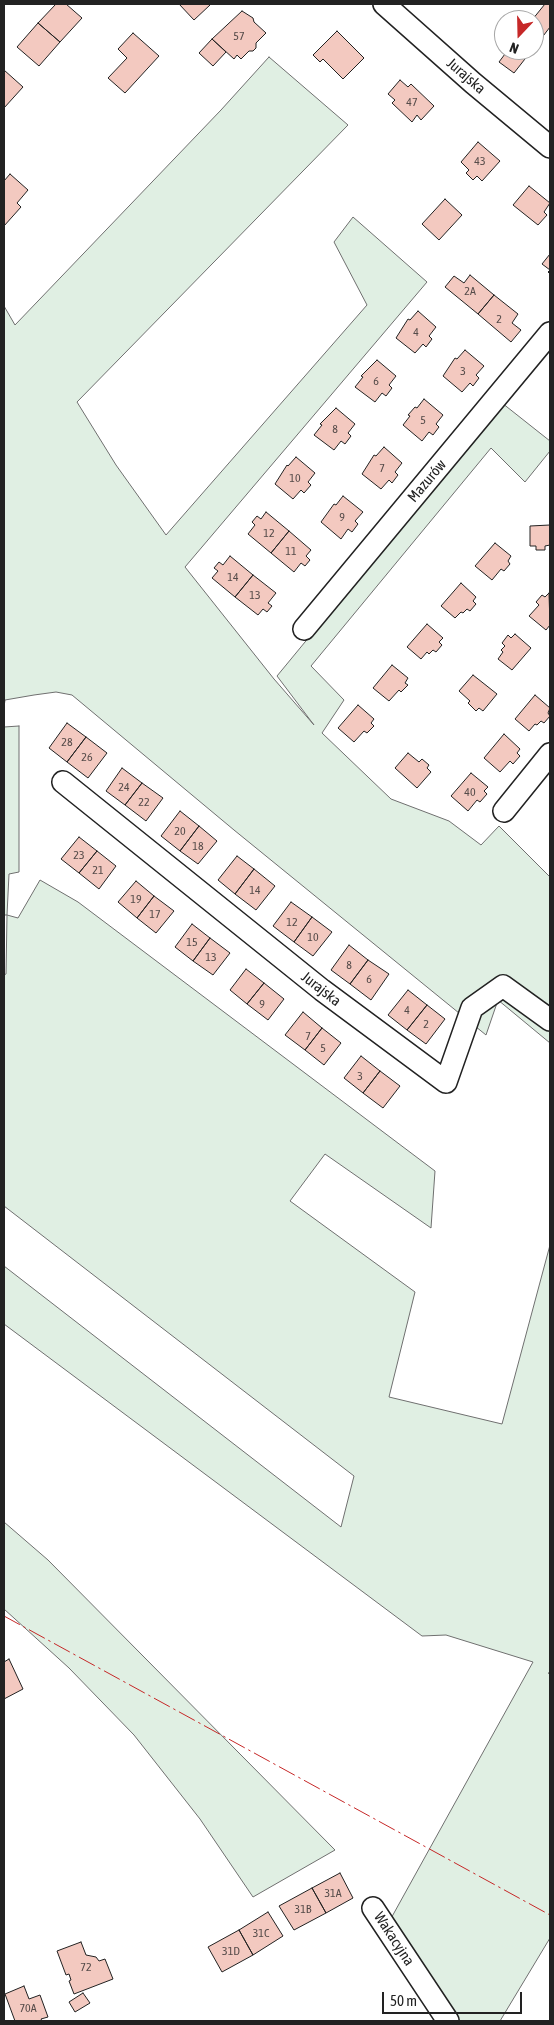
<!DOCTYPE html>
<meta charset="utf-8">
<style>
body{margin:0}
#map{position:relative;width:554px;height:2025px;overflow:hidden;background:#fff;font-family:"Asap Condensed",sans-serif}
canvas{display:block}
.frame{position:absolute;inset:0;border:5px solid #222;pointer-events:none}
.north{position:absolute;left:494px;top:10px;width:50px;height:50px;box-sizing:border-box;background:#fff;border:1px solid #a7a7a7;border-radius:50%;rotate:201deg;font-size:14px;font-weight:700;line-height:20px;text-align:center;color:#222}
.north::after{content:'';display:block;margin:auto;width:18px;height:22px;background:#c62828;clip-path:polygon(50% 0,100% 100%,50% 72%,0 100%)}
.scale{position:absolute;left:382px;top:1992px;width:140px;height:22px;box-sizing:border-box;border:2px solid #222;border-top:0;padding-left:6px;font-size:15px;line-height:18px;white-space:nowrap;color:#222;-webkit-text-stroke:4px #fff;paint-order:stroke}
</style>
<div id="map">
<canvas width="554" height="2025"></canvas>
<div class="frame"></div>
<div class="north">N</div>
<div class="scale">50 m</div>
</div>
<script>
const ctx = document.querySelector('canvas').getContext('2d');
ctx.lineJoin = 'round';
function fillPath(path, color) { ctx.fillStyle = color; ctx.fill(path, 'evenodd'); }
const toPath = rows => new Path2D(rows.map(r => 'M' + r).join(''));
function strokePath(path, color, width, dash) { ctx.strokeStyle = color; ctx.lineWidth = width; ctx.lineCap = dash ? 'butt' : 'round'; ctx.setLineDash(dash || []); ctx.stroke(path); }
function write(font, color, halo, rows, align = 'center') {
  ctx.font = font + ' "Asap Condensed",sans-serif'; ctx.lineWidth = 4; ctx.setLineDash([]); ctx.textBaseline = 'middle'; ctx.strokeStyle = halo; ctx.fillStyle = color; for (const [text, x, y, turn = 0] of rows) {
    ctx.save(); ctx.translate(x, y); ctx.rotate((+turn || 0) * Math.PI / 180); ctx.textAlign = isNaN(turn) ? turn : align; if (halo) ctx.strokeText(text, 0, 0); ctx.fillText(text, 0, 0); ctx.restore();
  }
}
const green = toPath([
 [269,57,348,125,77,402,116,465,166,535,367,305,334,242,353,217,427,282,185,567,274,679,314,725,277,676,502,403,550,441,550,451,525,482,491,448,311,666,344,700,322,733,391,799,449,821,481,845,499,826,550,877,550,1043,498,1000,486,1035,234,830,72,695,56,692,34,695,5,700,4,707,4,306,15,325,221,110,269,57],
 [19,726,19,872,9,874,7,915,18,918,40,880,78,902,435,1171,431,1228,325,1154,290,1201,415,1292,389,1397,502,1424,550,1245,550,1673,548,1673,550,1674,550,1938,500,2021,442,2021,389,1922,533,1662,446,1635,422,1636,4,1324,4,1266,341,1527,354,1476,4,1206,4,975,6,974,7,915,4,915,4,727,19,726],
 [4,1522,48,1560,335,1850,253,1897,200,1819,134,1735,69,1668,4,1609,4,1522]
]);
fillPath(green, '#e0efe3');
strokePath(green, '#6f6f6f', 1);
const building = toPath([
 [56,4,66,4,82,18,60,42,38,23,56,4],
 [179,4,209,4,210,5,194,20,179,4],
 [545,4,550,4,550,27,534,48,534,20,532,20,545,4],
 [242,11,253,18,254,22,266,33,256,43,256,48,253,51,249,51,241,59,237,55,234,59,212,39,242,11],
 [38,23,60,42,39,66,17,47,38,23],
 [337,31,364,58,343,79,323,59,320,62,313,55,337,31],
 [133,33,159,56,125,93,108,78,127,58,118,49,133,33],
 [212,39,226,52,213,66,199,53,212,39],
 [508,50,532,50,514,73,499,62,508,50],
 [4,70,23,87,4,108,4,70],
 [400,80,408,87,411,84,434,106,421,120,417,115,412,122,392,103,395,100,388,94,400,80],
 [478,142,500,161,482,181,477,176,473,180,466,173,469,170,461,162,478,142],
 [10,174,28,190,17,203,21,207,4,226,4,181,10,174],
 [529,186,550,203,544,212,547,215,538,225,513,205,529,186],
 [445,199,462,215,439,240,422,224,445,199],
 [550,254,550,274,548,272,550,270,542,264,550,254],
 [470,275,494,295,478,314,445,287,454,276,464,283,470,275],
 [494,295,518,314,512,323,521,330,511,342,478,314,494,295],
 [418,311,436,327,429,336,432,339,426,347,423,344,415,353,396,338,408,319,410,320,418,311],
 [465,350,484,366,476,375,479,378,473,386,470,383,462,392,443,376,455,358,457,359,465,350],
 [377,360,396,376,389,385,392,388,386,396,382,393,375,402,355,387,363,377,361,376,377,360],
 [424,399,443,415,436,424,439,427,433,435,429,432,422,441,403,425,410,416,408,415,415,407,417,408,424,399],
 [336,408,355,424,348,433,351,436,345,444,341,441,334,450,314,435,322,425,320,424,336,408],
 [384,447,402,463,395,472,398,475,392,483,389,480,381,489,362,474,374,455,376,456,384,447],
 [296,457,315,473,308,482,311,485,304,493,301,490,293,499,275,484,287,465,288,466,296,457],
 [343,496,363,512,355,521,358,524,352,532,348,529,341,539,321,522,334,504,336,505,343,496],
 [266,512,289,531,271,553,248,534,255,525,252,522,257,516,261,519,266,512],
 [550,525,550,545,545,546,545,550,536,550,536,546,530,546,530,526,550,525],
 [289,531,311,550,306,556,310,560,305,566,301,563,294,572,271,553,289,531],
 [495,543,511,556,508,561,510,564,504,571,501,569,492,580,475,566,495,543],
 [230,556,253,575,235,597,212,578,218,571,214,568,219,562,223,565,230,556],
 [253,575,276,593,268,603,272,606,267,612,263,609,258,615,235,597,253,575],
 [461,583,476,597,473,601,476,604,470,611,467,609,463,613,461,612,455,618,441,606,461,583],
 [549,593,550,625,546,630,529,616,539,605,536,602,542,595,545,597,549,593],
 [427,624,443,638,439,642,442,645,436,652,433,650,429,654,427,652,421,659,407,647,427,624],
 [515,634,531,648,512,670,498,659,503,652,501,650,505,646,502,643,508,635,511,638,515,634],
 [392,665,408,678,405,683,408,685,401,692,399,690,389,701,373,688,392,665],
 [473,675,497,694,483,711,479,708,476,711,468,703,470,701,459,691,473,675],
 [535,695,550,708,548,713,550,716,544,723,541,721,537,725,535,724,529,731,515,719,535,695],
 [358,705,374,719,371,723,374,726,367,733,364,731,354,742,338,728,358,705],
 [67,723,86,737,67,762,49,748,67,723],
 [504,734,520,749,517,753,520,756,513,764,510,761,500,772,484,758,504,734],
 [86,737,107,753,88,778,67,762,86,737],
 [408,753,419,762,422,759,429,765,427,768,431,772,417,788,395,768,408,753],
 [122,768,142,783,125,805,106,791,122,768],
 [471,773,488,787,484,791,487,794,480,802,477,800,468,811,451,796,471,773],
 [142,783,163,798,146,821,125,805,142,783],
 [180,811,199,826,180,851,161,836,180,811],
 [199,826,217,841,198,864,180,851,199,826],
 [79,837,97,851,79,873,61,859,79,837],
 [97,851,116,866,99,889,79,873,97,851],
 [237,856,254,869,235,894,218,880,237,856],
 [254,869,275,886,256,910,235,894,254,869],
 [136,881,154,896,137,918,118,902,136,881],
 [154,896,174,911,156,933,137,918,154,896],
 [291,902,312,917,294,942,273,926,291,902],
 [312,917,332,932,313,956,294,942,312,917],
 [192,924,210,938,193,961,175,947,192,924],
 [210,938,230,953,213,975,193,961,210,938],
 [349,945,368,960,350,984,331,970,349,945],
 [368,960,389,974,371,1000,350,984,368,960],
 [246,969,264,983,247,1004,230,990,246,969],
 [264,983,284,999,268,1020,247,1004,264,983],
 [408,990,427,1005,407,1030,388,1015,408,990],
 [427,1005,445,1019,426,1044,407,1030,427,1005],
 [303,1012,322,1028,305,1050,285,1035,303,1012],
 [322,1028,341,1043,324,1065,305,1050,322,1028],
 [361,1056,380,1071,363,1093,344,1078,361,1056],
 [380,1071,400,1086,383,1108,363,1093,380,1071],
 [9,1659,23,1689,4,1699,4,1662,9,1659],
 [340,1873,353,1898,326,1913,312,1888,340,1873],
 [312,1888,326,1913,294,1930,279,1906,312,1888],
 [268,1912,283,1936,253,1955,239,1930,268,1912],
 [239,1930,253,1955,222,1972,208,1947,239,1930],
 [81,1942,86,1955,96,1957,99,1961,105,1959,113,1979,74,1994,69,1981,71,1980,69,1974,66,1975,57,1951,81,1942],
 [24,1986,29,1999,40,1995,48,2017,41,2019,42,2021,15,2021,5,1994,24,1986],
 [83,1993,90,2003,75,2012,69,2002,83,1993]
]);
fillPath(building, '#f3c9c0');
strokePath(building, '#222', 1);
const minor = toPath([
 [384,4,473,83,550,147],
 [304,629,550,333],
 [63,782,322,990,446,1082,472,1008,503,986,550,1020],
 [504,811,550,754],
 [373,1908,448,2021]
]);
strokePath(minor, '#222', 24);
strokePath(minor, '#fff', 21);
strokePath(toPath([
 [4,1616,550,1915]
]), '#c62828', 1, [18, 4, 2.5, 4]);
write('12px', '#564c4a', null, [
 ["57",239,36],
 ["47",412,102],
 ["43",480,161],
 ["2A",470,291],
 ["2",499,319],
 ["4",416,332],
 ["3",463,371],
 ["6",376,381],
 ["5",423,420],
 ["8",335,429],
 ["7",382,468],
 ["10",295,478],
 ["9",342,517],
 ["12",269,533],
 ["11",291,551],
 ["14",233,577],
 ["13",255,595],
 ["28",67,742],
 ["26",87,757],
 ["24",124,787],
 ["40",470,792],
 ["22",144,802],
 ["20",180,831],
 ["18",198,846],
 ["23",79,855],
 ["21",98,870],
 ["14",255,890],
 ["19",136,899],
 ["17",155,914],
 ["12",292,922],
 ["10",313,937],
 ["15",192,942],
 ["13",211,957],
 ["8",349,965],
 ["6",369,979],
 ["9",262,1004],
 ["4",407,1010],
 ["2",426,1024],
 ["7",308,1036],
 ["5",323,1048],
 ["3",360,1076],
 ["31A",333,1893],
 ["31B",303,1909],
 ["31C",261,1933],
 ["31D",231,1951],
 ["72",86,1967],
 ["70A",28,2008]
]);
write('15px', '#222', '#fff', [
 ["Jurajska",466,76,41],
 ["Mazurów",427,481,-50],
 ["Jurajska",321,989,38],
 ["Wakacyjna",394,1939,57]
]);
</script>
